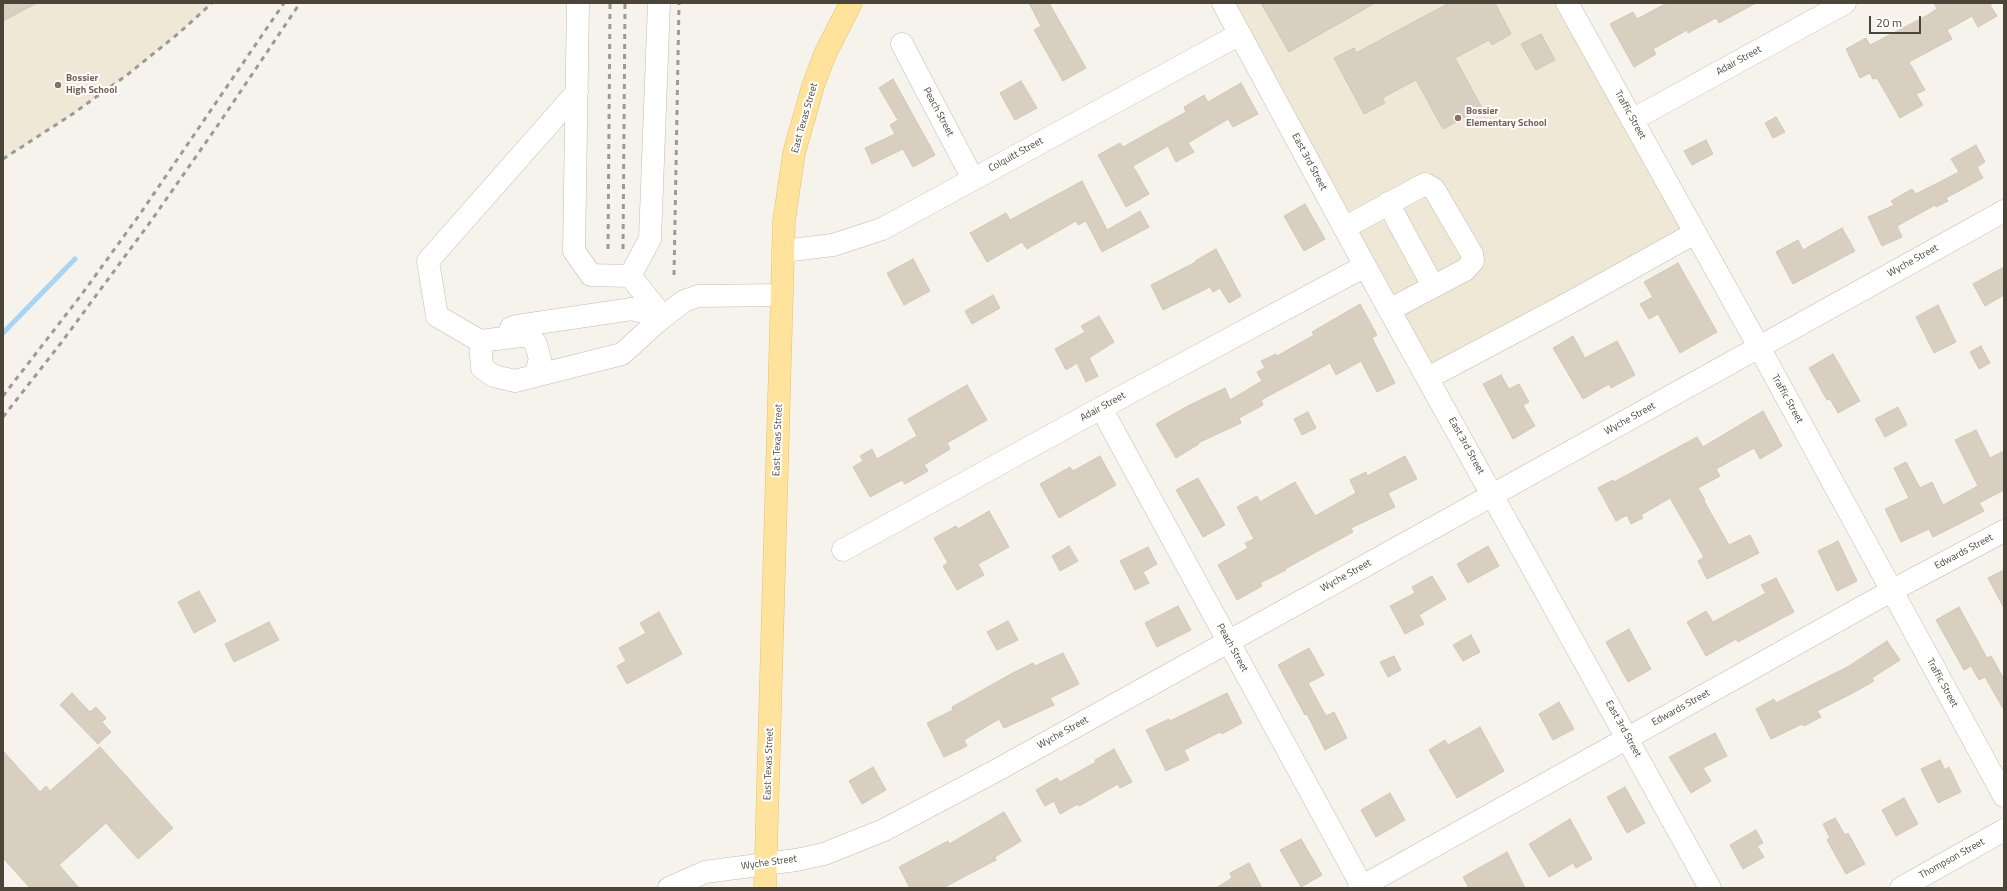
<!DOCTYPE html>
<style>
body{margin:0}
#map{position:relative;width:2007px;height:891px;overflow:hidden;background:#f6f3ec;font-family:"Titillium Web",sans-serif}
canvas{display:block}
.frame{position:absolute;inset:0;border:4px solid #4b4439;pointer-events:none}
.scale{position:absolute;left:1869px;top:16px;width:52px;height:18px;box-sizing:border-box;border:2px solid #4b4439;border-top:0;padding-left:5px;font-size:12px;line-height:14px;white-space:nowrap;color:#4b4439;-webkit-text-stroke:3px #fff;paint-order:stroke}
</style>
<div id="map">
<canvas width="2007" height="891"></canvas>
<div class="frame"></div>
<div class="scale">20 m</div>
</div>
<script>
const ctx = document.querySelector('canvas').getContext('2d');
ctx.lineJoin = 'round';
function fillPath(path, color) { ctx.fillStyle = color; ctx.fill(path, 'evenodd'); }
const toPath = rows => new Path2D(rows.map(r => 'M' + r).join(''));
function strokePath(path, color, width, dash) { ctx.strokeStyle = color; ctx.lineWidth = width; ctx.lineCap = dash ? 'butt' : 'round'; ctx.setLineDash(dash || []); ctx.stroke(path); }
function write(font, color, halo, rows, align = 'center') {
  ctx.font = font + ' "Titillium Web",sans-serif'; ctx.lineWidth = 4; ctx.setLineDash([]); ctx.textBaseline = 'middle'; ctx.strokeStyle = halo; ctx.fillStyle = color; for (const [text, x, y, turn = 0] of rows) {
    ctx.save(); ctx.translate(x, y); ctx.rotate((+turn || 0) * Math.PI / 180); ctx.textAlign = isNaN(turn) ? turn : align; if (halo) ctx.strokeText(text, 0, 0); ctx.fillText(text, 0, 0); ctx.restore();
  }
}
fillPath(toPath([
 [3,3,212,3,179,33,127,75,71,115,3,159],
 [1223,3,1566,3,1695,233,1428,378]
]), '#efe8d6');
strokePath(toPath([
 [3,333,75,259]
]), '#a9d4f2', 5);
const building = toPath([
 [3,3,37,3,3,21,3,3],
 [1029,3,1049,3,1086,68,1063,81,1034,30,1041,26,1029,3],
 [1261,3,1375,3,1289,52,1261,3],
 [1449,3,1495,3,1511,34,1492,45,1489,40,1455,58,1482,108,1443,129,1416,80,1382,98,1385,103,1364,114,1334,58,1354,48,1356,53,1449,3],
 [1667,3,1756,3,1719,23,1716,18,1688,33,1687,30,1653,49,1656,54,1634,67,1610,24,1633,12,1637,19,1667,3],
 [1934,3,1994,3,1990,5,1997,16,1978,27,1972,16,1947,30,1952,39,1909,62,1925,90,1916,94,1923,105,1900,118,1877,78,1873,79,1870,73,1860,78,1846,49,1866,38,1870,45,1926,16,1937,9,1934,3],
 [1541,34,1555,60,1536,70,1521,44,1541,34],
 [893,79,935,155,913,167,903,149,872,164,865,148,895,134,890,125,898,120,879,88,893,79],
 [1021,81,1037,108,1015,120,1000,93,1021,81],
 [1241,83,1258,114,1233,127,1228,119,1188,143,1194,152,1176,162,1168,146,1133,166,1149,194,1126,207,1098,155,1120,143,1123,147,1186,112,1184,107,1204,95,1208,102,1241,83],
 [1776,117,1785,132,1773,138,1765,123,1776,117],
 [1706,140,1713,154,1692,165,1684,151,1706,140],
 [1976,145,1985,162,1977,167,1983,178,1946,198,1948,201,1936,207,1935,205,1897,226,1902,237,1882,246,1868,217,1894,205,1891,201,1912,189,1916,194,1959,172,1951,159,1976,145],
 [1082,181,1107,230,1140,211,1149,227,1102,252,1086,221,1078,225,1076,221,1027,249,1022,242,987,262,970,233,1006,213,1010,220,1082,181],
 [1305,204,1325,239,1304,251,1284,216,1305,204],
 [1842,228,1855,251,1793,284,1776,252,1798,240,1803,250,1842,228],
 [1216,249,1241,296,1229,303,1220,288,1213,292,1210,287,1163,310,1151,285,1196,262,1195,261,1216,249],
 [913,259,930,291,904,305,887,273,913,259],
 [1678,263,1717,332,1680,353,1658,314,1649,319,1640,304,1653,297,1644,282,1678,263],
 [2004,267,2004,295,1985,306,1973,284,2004,267],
 [993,295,1000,308,972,324,965,311,993,295],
 [1360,304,1377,335,1372,338,1395,383,1377,392,1361,361,1336,375,1330,363,1261,400,1263,405,1239,418,1241,423,1198,443,1199,444,1176,458,1156,424,1186,407,1225,388,1230,400,1262,381,1257,372,1265,368,1261,361,1276,354,1277,356,1314,335,1312,332,1360,304],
 [1938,305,1956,342,1934,353,1916,317,1938,305],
 [1099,316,1114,342,1089,358,1098,376,1086,382,1077,363,1066,370,1055,349,1085,332,1081,326,1099,316],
 [1573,336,1585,358,1617,341,1635,375,1611,388,1609,384,1583,399,1553,348,1573,336],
 [1981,346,1990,363,1979,369,1970,352,1981,346],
 [1833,354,1860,401,1838,413,1830,399,1827,400,1809,368,1833,354],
 [1501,375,1509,389,1519,384,1529,402,1523,405,1535,426,1513,439,1483,384,1501,375],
 [967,385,987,420,947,443,950,449,924,465,928,471,905,484,902,480,870,497,853,467,863,461,860,456,872,449,877,459,917,436,908,419,967,385],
 [1898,407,1907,425,1885,437,1875,419,1898,407],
 [1763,411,1782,446,1760,459,1754,448,1716,469,1720,476,1698,488,1705,500,1704,501,1729,545,1750,535,1759,553,1707,579,1698,561,1704,557,1670,498,1641,515,1643,518,1631,524,1627,515,1616,521,1598,488,1613,480,1614,482,1697,437,1703,447,1763,411],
 [1308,412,1316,428,1302,435,1294,419,1308,412],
 [1976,430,1990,458,2004,451,2004,490,1979,503,1984,511,1959,524,1933,537,1929,529,1901,542,1885,509,1909,498,1894,468,1906,462,1920,488,1932,482,1943,505,1978,486,1955,440,1976,430],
 [1100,456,1116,485,1059,518,1040,484,1070,467,1073,471,1100,456],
 [1405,456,1417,479,1388,493,1395,507,1351,528,1353,532,1285,569,1286,570,1260,583,1262,586,1237,600,1218,565,1248,548,1245,543,1254,539,1237,507,1257,496,1260,502,1295,482,1315,516,1356,493,1350,480,1366,472,1367,476,1405,456],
 [1198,478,1225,525,1203,537,1176,490,1198,478],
 [989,511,1009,547,978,564,984,575,957,590,943,566,948,563,934,538,956,526,958,529,989,511],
 [1838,541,1857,581,1837,591,1818,551,1838,541],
 [1069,546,1078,561,1060,571,1052,556,1069,546],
 [1488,546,1499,566,1468,583,1457,564,1488,546],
 [1148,547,1157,564,1143,572,1149,583,1135,590,1120,561,1148,547],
 [2004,570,2004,608,1988,578,2004,570],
 [1432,576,1446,599,1419,615,1424,624,1405,634,1390,606,1415,593,1412,587,1432,576],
 [1776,578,1794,612,1738,642,1736,639,1706,656,1687,622,1706,611,1713,622,1766,593,1761,585,1776,578],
 [199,591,216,621,194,633,178,602,199,591],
 [1178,606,1191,630,1157,647,1145,623,1178,606],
 [1959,607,1987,658,1991,656,2004,679,2004,710,1985,677,1979,680,1971,666,1964,670,1936,620,1959,607],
 [659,612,682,654,627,684,617,666,626,661,619,648,646,633,640,623,659,612],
 [1008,621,1018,640,997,650,987,632,1008,621],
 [269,622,279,640,234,662,225,644,269,622],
 [1629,629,1651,669,1628,682,1606,642,1629,629],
 [1471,635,1480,652,1463,661,1453,645,1471,635],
 [1887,641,1900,660,1872,678,1874,681,1851,694,1817,711,1821,717,1804,726,1802,724,1771,739,1756,709,1774,699,1776,703,1849,666,1887,641],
 [1309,648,1324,675,1308,683,1326,716,1334,712,1347,738,1325,750,1307,714,1305,715,1278,665,1309,648],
 [1063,653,1079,684,1050,698,1054,705,1004,728,999,719,964,740,967,746,944,757,927,723,953,710,952,707,1011,674,1033,663,1035,666,1063,653],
 [1394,656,1401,670,1388,677,1380,662,1394,656],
 [72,693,90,712,96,707,106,718,102,722,111,732,98,744,60,705,72,693],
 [1227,693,1242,723,1222,734,1220,732,1184,750,1189,760,1166,771,1146,730,1169,719,1170,721,1227,693],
 [1559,702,1574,729,1553,740,1539,714,1559,702],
 [1480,727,1504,771,1457,798,1429,750,1445,740,1448,745,1480,727],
 [1715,733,1727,756,1703,768,1711,781,1691,793,1669,757,1715,733],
 [100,747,173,828,138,859,106,823,59,865,79,888,30,888,3,858,3,751,40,792,46,786,50,791,100,747],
 [1114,749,1132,782,1120,788,1118,784,1079,806,1078,804,1060,814,1054,801,1045,806,1036,790,1057,778,1060,782,1096,762,1095,760,1114,749],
 [1940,760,1945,770,1949,767,1961,792,1938,803,1921,769,1940,760],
 [873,767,886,790,862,804,849,781,873,767],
 [1625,787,1645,823,1627,833,1607,797,1625,787],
 [1390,793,1405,820,1376,837,1361,810,1390,793],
 [1904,798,1918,824,1896,836,1882,810,1904,798],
 [1004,812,1021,841,995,857,996,860,943,888,910,888,899,867,948,841,949,844,1004,812],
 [1835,818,1845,835,1848,833,1865,864,1846,874,1827,840,1830,838,1823,824,1835,818],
 [1570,819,1592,859,1576,868,1573,863,1549,877,1529,844,1570,819],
 [1756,830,1763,843,1757,846,1764,857,1743,869,1730,845,1756,830],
 [1301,839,1322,875,1301,887,1280,850,1301,839],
 [1507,852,1525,888,1469,888,1463,877,1507,852],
 [1249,863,1262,888,1216,888,1232,878,1230,873,1249,863]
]);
fillPath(building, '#d8cfc1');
strokePath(building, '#d3c7b4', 1);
const minor = toPath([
 [578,3,574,251,591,275,630,276],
 [1223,3,1365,266,1710,888],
 [1567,3,1759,347,2004,796],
 [902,44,973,179],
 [1632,120,1845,3],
 [1388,203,1433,286],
 [1344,228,1425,184,1434,189,1472,254,1473,261,1465,270,1389,310],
 [783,251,833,245,882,229,1240,34],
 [630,276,650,239,659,3],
 [630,276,663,317],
 [511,328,517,326,632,309,663,317],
 [480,341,482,368,494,376,515,381,622,354,657,322,684,301,698,296,782,295],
 [535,375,540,360,536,344,529,335,480,341,437,316,428,261,577,92],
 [1428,378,1571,302,1695,233],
 [1101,408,1363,888],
 [843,550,1101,408,1365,266],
 [669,888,705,872,796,860,824,854,884,830,999,769,2004,211],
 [1359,888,1891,591,2004,531],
 [1901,888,2004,830]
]);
const major = toPath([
 [765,888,784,221,794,153,813,86,825,54,851,3]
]);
strokePath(minor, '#c2bbae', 23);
strokePath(major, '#e6c16a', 23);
strokePath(minor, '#fff', 22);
strokePath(major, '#ffe39c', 22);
strokePath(toPath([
 [3,159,71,115,127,75,179,33,212,3],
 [608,249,610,3],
 [623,249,625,3],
 [674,275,679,3],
 [3,396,82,294,140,214,284,3],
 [3,417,61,343,151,221,218,125,300,3]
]), '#9a9a9a', 3, [5, 5]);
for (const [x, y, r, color] of [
 [58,85,4,"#8d6e63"],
 [1458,118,4,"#8d6e63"]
]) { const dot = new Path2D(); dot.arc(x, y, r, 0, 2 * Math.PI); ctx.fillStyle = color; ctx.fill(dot); strokePath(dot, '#fff', 1.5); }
write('10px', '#4b4439', '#fff', [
 ["Adair Street",1739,61,-29],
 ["Peach Street",938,112,62],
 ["Traffic Street",1630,115,61],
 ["East Texas Street",805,118,-74],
 ["Colquitt Street",1016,155,-29],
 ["East 3rd Street",1309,162,62],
 ["Wyche Street",1913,261,-29],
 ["Traffic Street",1787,399,61],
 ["Adair Street",1103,407,-29],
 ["Wyche Street",1630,419,-29],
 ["East Texas Street",778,440,-88],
 ["East 3rd Street",1466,446,61],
 ["Edwards Street",1964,552,-28],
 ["Wyche Street",1346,576,-29],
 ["Peach Street",1232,648,61],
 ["Traffic Street",1942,683,61],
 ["Edwards Street",1681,708,-29],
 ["East 3rd Street",1623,729,61],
 ["Wyche Street",1063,733,-29],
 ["East Texas Street",769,764,-88],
 ["Thompson Street",1952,859,-29],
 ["Wyche Street",769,863,-8]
]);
write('bold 10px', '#785e54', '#fff', [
 ["Bossier",66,79],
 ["High School",66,91],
 ["Bossier",1466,112],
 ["Elementary School",1466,124]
], 'left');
</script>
